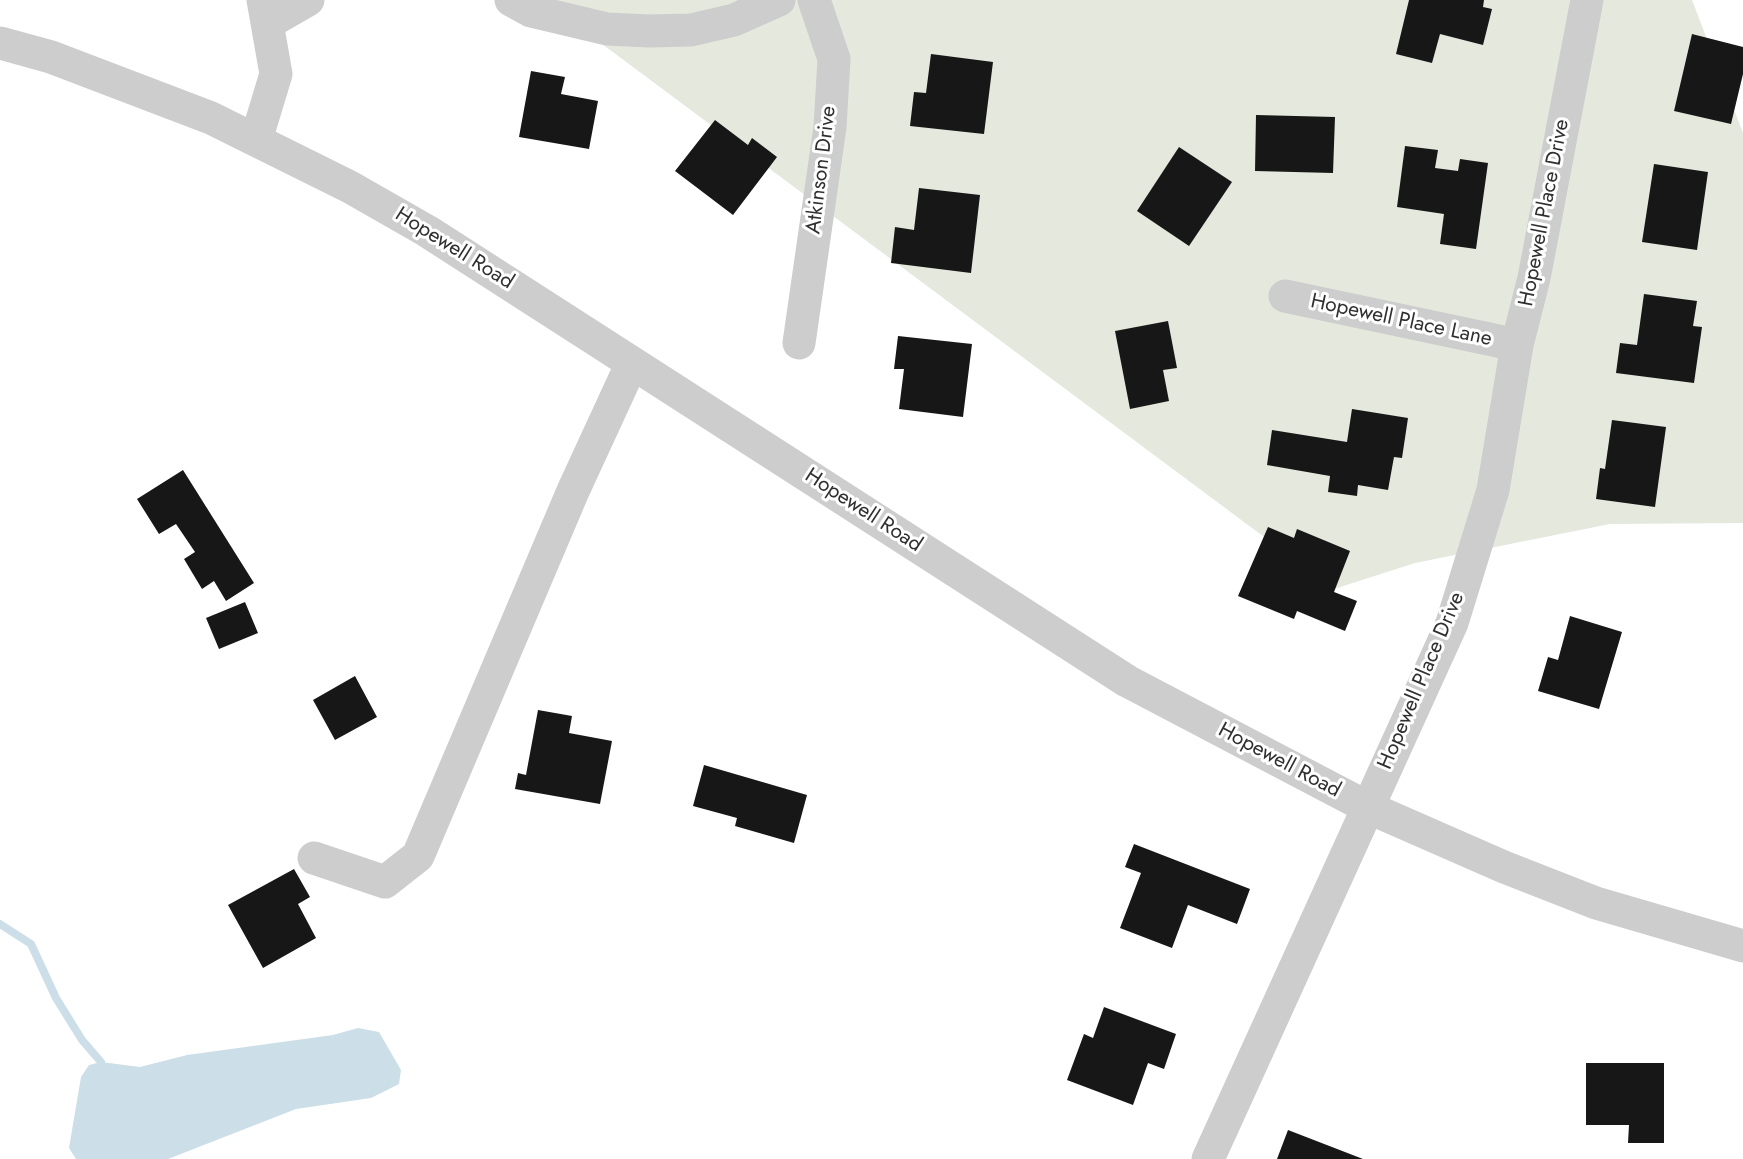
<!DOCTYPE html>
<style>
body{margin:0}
canvas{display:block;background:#fff}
</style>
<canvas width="1743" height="1159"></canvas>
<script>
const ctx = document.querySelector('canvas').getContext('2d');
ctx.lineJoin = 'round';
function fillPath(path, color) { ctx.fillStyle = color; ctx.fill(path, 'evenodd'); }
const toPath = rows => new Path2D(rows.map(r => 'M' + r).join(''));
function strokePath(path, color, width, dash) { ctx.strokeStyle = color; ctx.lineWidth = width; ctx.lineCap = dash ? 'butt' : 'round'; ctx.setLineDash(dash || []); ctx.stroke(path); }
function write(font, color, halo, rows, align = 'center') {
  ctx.font = font + ' Jost,sans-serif'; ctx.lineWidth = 6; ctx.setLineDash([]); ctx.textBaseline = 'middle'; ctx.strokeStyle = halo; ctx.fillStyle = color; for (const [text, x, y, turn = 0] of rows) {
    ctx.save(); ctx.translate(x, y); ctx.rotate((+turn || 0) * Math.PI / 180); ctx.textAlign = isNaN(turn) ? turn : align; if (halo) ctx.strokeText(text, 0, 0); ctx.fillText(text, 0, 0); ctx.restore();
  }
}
fillPath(toPath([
 [543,0,1692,0,1743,133,1743,523,1610,524,1415,563,1334,589]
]), '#e4e8dd');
fillPath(toPath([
 [358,1028,379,1032,401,1070,399,1084,371,1098,296,1109,168,1159,76,1159,69,1148,81,1077,89,1065,101,1062,140,1067,187,1055,333,1035]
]), '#ccdee7');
strokePath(toPath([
 [0,924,31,944,56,998,82,1040,101,1062]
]), '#ccdee7', 8);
fillPath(toPath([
 [1409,0,1484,0,1483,7,1492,9,1483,45,1440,34,1432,63,1396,54],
 [1692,34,1743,47,1743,74,1731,124,1674,111],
 [931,54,993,62,984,134,910,126,914,92,926,93],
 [531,71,565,77,561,94,598,101,589,149,519,137],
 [1256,115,1335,117,1333,173,1255,171],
 [715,120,748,145,752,138,777,157,733,215,675,171],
 [1405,146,1438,150,1435,168,1458,171,1460,159,1488,163,1476,249,1440,244,1444,214,1397,207],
 [1179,147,1232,182,1189,246,1137,211],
 [1654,164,1708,172,1697,250,1642,242],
 [919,188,980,195,971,273,891,263,895,227,914,230],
 [1644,294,1697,301,1693,326,1702,327,1694,383,1616,373,1620,343,1637,345],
 [1168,321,1177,368,1163,370,1169,401,1130,409,1115,331],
 [898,336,972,344,963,417,899,409,904,369,894,369],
 [1352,409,1408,418,1402,458,1394,457,1388,490,1358,485,1357,496,1328,492,1330,476,1267,465,1272,430,1347,442],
 [1612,420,1666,427,1655,507,1596,499,1600,468,1605,469],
 [183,470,254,583,226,601,214,581,202,589,184,559,195,552,176,524,159,534,137,499],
 [1268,527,1294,538,1297,529,1350,551,1334,592,1357,601,1345,631,1297,611,1294,619,1238,596],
 [245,602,258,633,219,649,206,618],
 [1570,616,1622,632,1599,709,1538,691,1548,657,1558,660],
 [355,676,377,717,335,740,313,700],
 [538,710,572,716,569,733,612,741,600,804,515,789,518,773,526,775],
 [704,765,807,795,794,843,735,826,737,818,693,806],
 [1134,844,1250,889,1237,924,1188,905,1172,948,1120,928,1141,873,1125,867],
 [294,869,310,897,298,904,316,938,263,968,228,905],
 [1104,1007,1176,1034,1164,1069,1148,1063,1133,1105,1067,1080,1084,1034,1093,1038],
 [1586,1063,1664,1063,1664,1143,1628,1143,1629,1125,1586,1125],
 [1288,1130,1363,1159,1277,1159]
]), '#171717');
strokePath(toPath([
 [511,0,531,11,607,29,649,31,691,30,734,20,779,0],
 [268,23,308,0],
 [0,43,51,57,211,118,350,187,427,231,1127,681,1367,807,1504,867,1596,903,1743,946],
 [256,140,276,74,263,0],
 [1285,296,1517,345],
 [799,343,830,127,834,59,814,0],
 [314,858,385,882,418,856,573,491,632,363],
 [1208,1159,1452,623,1493,490,1517,345,1534,278,1587,0]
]), '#cdcdcd', 33);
write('21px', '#303030', '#fff', [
 ["Atkinson Drive",822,170,-83],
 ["Hopewell Place Drive",1545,213,-79],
 ["Hopewell Road",454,249,32],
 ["Hopewell Place Lane",1401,321,12],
 ["Hopewell Road",863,511,33],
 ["Hopewell Place Drive",1422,681,-67],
 ["Hopewell Road",1279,761,28]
]);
</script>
